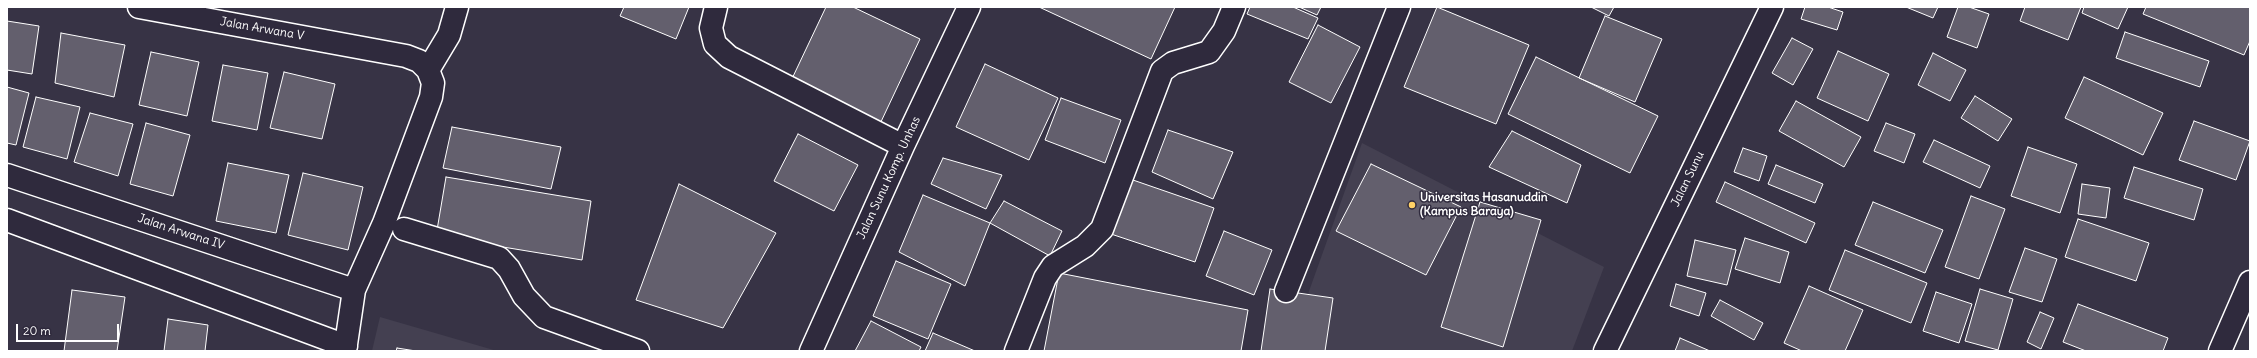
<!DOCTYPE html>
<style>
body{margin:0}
#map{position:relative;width:2257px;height:358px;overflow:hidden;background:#373345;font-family:Delius,sans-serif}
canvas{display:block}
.frame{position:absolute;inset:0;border:8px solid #fff;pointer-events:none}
.scale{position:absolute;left:16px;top:324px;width:103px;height:18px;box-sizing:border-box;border:2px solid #fff;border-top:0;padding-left:5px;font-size:12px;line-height:14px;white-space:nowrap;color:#fff;-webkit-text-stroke:3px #2f2a3d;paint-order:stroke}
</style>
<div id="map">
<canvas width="2257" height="358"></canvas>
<div class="frame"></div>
<div class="scale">20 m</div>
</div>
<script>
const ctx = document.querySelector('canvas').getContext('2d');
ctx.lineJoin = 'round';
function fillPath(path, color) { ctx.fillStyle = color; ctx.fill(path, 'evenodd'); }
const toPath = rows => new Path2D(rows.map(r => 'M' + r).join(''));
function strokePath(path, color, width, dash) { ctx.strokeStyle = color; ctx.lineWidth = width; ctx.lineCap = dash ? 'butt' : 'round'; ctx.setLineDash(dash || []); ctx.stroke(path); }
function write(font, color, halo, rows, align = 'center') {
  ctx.font = font + ' Delius,sans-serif'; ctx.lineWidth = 3; ctx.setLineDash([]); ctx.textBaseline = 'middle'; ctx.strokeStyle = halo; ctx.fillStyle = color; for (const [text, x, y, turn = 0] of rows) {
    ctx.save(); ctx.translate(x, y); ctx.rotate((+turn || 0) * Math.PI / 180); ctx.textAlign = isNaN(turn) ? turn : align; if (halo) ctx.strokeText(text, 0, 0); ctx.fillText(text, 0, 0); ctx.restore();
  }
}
fillPath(toPath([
 [1362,143,1604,267,1572,351,1303,351,1308,294],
 [380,317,497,351,372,351]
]), '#444051');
const building = toPath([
 [624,7,689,7,676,39,620,16,624,7],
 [826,7,853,7,920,39,879,126,789,85,826,7],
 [1039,7,1175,7,1151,59,1039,7],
 [1250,7,1293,7,1318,18,1308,39,1247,14,1250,7],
 [1299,7,1321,7,1317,15,1299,7],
 [1437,7,1529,45,1496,124,1404,87,1437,7],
 [1591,7,1614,7,1609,16,1591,7],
 [1805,7,1828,7,1843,12,1837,30,1801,19,1805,7],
 [1906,7,1938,7,1933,18,1906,7],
 [1958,7,1969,7,1989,14,1977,48,1947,37,1958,7],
 [2025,7,2081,7,2068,40,2020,21,2025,7],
 [2084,7,2128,7,2118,29,2082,13,2084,7],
 [2146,7,2250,7,2250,41,2244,55,2143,14,2146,7],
 [1605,16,1662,39,1635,102,1579,78,1605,16],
 [7,21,39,26,32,74,7,70,7,21],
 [1318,25,1360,47,1331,103,1289,82,1318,25],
 [2125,32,2209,61,2200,87,2116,58,2125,32],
 [61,33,125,45,114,97,55,83,61,33],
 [1792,38,1813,49,1793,85,1772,73,1792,38],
 [1838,51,1889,74,1868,121,1817,98,1838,51],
 [151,52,199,62,187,116,139,105,151,52],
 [1933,53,1966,70,1950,101,1918,85,1933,53],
 [1536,57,1658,116,1630,173,1508,114,1536,57],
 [985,64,1058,98,1029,160,956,127,985,64],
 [223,65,268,73,257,130,212,121,223,65],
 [284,72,335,84,322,139,270,128,284,72],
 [2084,77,2163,113,2143,155,2065,118,2084,77],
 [7,87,29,93,16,145,7,143,7,87],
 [1975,96,2012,119,1998,141,1961,118,1975,96],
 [36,97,80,107,67,159,23,147,36,97],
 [1061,98,1121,120,1105,163,1045,140,1061,98],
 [1796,101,1861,137,1844,167,1779,131,1796,101],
 [90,113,133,124,118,176,74,162,90,113],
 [2194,121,2250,141,2236,180,2179,160,2194,121],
 [146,123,190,135,173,196,130,184,146,123],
 [1886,123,1915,134,1904,163,1874,151,1886,123],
 [452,127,561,147,551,189,443,168,452,127],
 [1168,130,1233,152,1213,199,1152,172,1168,130],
 [1512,131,1581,165,1567,203,1489,167,1512,131],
 [798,134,858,165,834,211,774,181,798,134],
 [1934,140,1990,166,1980,188,1923,162,1934,140],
 [2028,147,2077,164,2060,213,2011,196,2028,147],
 [1743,148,1767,156,1759,181,1734,172,1743,148],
 [943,158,1002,175,986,209,931,184,943,158],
 [228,163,289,175,276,233,216,221,228,163],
 [1371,164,1461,207,1426,275,1336,231,1371,164],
 [1776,165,1823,184,1815,203,1768,184,1776,165],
 [2134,167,2203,189,2194,220,2124,198,2134,167],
 [303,173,363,187,348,250,288,235,303,173],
 [446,177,591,201,582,260,436,236,446,177],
 [1130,179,1214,208,1195,262,1111,234,1130,179],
 [1725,182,1815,223,1806,243,1716,202,1725,182],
 [679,184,776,233,723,328,636,300,679,184],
 [2082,184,2110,188,2106,218,2078,214,2082,184],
 [923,195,990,223,965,286,899,252,923,195],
 [1971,196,2005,209,1979,279,1945,267,1971,196],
 [1004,201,1062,231,1050,256,990,223,1004,201],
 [1480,202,1541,220,1503,347,1441,327,1480,202],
 [1873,202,1943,230,1925,273,1855,245,1873,202],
 [2078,219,2149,243,2136,281,2065,257,2078,219],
 [1224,231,1272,250,1254,295,1206,276,1224,231],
 [1745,238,1789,252,1780,283,1735,269,1745,238],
 [1695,240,1736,250,1727,285,1687,276,1695,240],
 [2025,248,2057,259,2042,302,2009,292,2025,248],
 [1845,250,1927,283,1911,323,1829,290,1845,250],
 [896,261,951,284,928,339,873,316,896,261],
 [1059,273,1248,310,1241,351,1044,351,1059,273],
 [1676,284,1706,293,1699,316,1670,306,1676,284],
 [1809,286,1863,310,1845,351,1802,351,1784,343,1809,286],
 [1270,289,1333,298,1325,351,1261,351,1270,289],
 [1980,289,2013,299,1998,350,1965,341,1980,289],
 [72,290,125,297,117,351,64,351,72,290],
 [1936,292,1972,304,1959,343,1923,331,1936,292],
 [1720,300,1763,323,1754,340,1711,316,1720,300],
 [2078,304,2168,338,2163,351,2086,351,2063,342,2078,304],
 [2040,312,2054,318,2041,349,2027,342,2040,312],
 [168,319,208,325,205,351,164,351,168,319],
 [871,321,921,347,919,351,855,351,871,321],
 [933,333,975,351,925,351,933,333],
 [1680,338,1710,351,1675,351,1680,338],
 [397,348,416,351,396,351,397,348]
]);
fillPath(building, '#635f6d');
strokePath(building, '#fff', 1);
const street = toPath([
 [139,7,406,56,419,61,428,70,433,83,431,97,384,223,354,290,345,351],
 [716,7,711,28,715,44,729,57,903,146],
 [428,70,449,35,457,7],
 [7,175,354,290],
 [7,220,346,346],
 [404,229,499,258,509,269,524,296,544,317,638,351],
 [1286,291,1399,7],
 [811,351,903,146,969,7],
 [1016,351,1045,278,1053,266,1085,246,1102,229,1162,71,1173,63,1209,52,1224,31,1234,7],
 [2220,351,2250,282]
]);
const secondary = toPath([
 [1605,351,1772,7]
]);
strokePath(street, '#fff', 25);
strokePath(secondary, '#fff', 25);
strokePath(street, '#2f2a3d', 22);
strokePath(secondary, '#2f2a3d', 22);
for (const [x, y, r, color] of [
 [1412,205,4,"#ffd166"]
]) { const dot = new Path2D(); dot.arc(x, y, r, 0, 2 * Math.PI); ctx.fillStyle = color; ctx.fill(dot); strokePath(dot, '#2f2a3d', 1.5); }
write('12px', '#fff', '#2f2a3d', [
 ["Jalan Arwana V",262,29,10],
 ["Jalan Sunu Komp. Unhas",889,178,-65],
 ["Jalan Sunu",1688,179,-64],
 ["Jalan Arwana IV",181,232,18]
]);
write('bold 12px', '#fff', '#2f2a3d', [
 ["Universitas Hasanuddin",1420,198],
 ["(Kampus Baraya)",1420,212]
], 'left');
</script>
